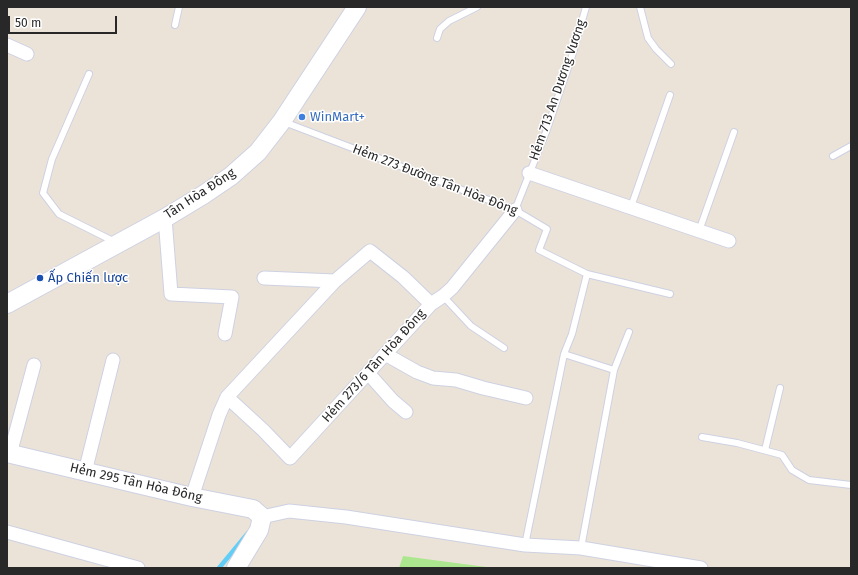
<!DOCTYPE html>
<meta charset="utf-8">
<style>
body{margin:0}
#map{position:relative;width:858px;height:575px;overflow:hidden;background:#ece3d8;font-family:"Fira Sans",sans-serif}
canvas{display:block}
.frame{position:absolute;inset:0;border:8px solid #282828;pointer-events:none}
.scale{position:absolute;left:8px;top:16px;width:109px;height:18px;box-sizing:border-box;border:2px solid #282828;border-top:0;padding-left:5px;font-size:12px;line-height:14px;white-space:nowrap;color:#282828;-webkit-text-stroke:3px #fff;paint-order:stroke}
</style>
<div id="map">
<canvas width="858" height="575"></canvas>
<div class="frame"></div>
<div class="scale">50 m</div>
</div>
<script>
const ctx = document.querySelector('canvas').getContext('2d');
ctx.lineJoin = 'round';
function fillPath(path, color) { ctx.fillStyle = color; ctx.fill(path, 'evenodd'); }
const toPath = rows => new Path2D(rows.map(r => 'M' + r).join(''));
function strokePath(path, color, width, dash) { ctx.strokeStyle = color; ctx.lineWidth = width; ctx.lineCap = dash ? 'butt' : 'round'; ctx.setLineDash(dash || []); ctx.stroke(path); }
function write(font, color, halo, rows, align = 'center') {
  ctx.font = font + ' "Fira Sans",sans-serif'; ctx.lineWidth = 3; ctx.setLineDash([]); ctx.textBaseline = 'middle'; ctx.strokeStyle = halo; ctx.fillStyle = color; for (const [text, x, y, turn = 0] of rows) {
    ctx.save(); ctx.translate(x, y); ctx.rotate((+turn || 0) * Math.PI / 180); ctx.textAlign = isNaN(turn) ? turn : align; if (halo) ctx.strokeText(text, 0, 0); ctx.fillText(text, 0, 0); ctx.restore();
  }
}
fillPath(toPath([
 [403,556,494,568,399,568]
]), '#ace78f');
strokePath(toPath([
 [219,568,248,533]
]), '#61cef7', 4.5);
const lane = toPath([
 [640,7,648,38,656,49,671,64],
 [175,25,179,7],
 [437,38,440,29,449,21,477,7],
 [89,74,52,159,43,193,59,214,115,242],
 [284,122,515,210,547,229,539,250,587,274,670,294],
 [833,156,851,146],
 [631,207,670,95],
 [515,210,546,132,572,56,586,7],
 [699,231,734,132],
 [443,296,471,326,504,348],
 [564,354,614,370],
 [702,437,737,443,782,455,792,470,809,480,851,485],
 [765,450,780,388],
 [525,545,564,354,572,334,587,274],
 [581,548,614,370,629,332]
]);
const street = toPath([
 [7,45,27,54],
 [529,173,729,241],
 [165,218,171,294,232,297,225,334],
 [264,278,335,281],
 [385,354,417,372,433,378,456,380,483,388,526,398],
 [368,373,393,401,406,412],
 [227,397,263,430,290,458,431,304,443,296,452,288,515,210],
 [10,454,34,365],
 [85,472,113,360],
 [192,497,219,415,227,397,335,281,370,251,403,277,431,304],
 [262,517,289,511,346,517,525,545,581,548,701,568],
 [7,532,138,568]
]);
const secondary = toPath([
 [7,304,165,218,203,195,231,176,258,152,282,121,357,7],
 [7,453,192,497,253,509,262,517,259,530,236,568]
]);
strokePath(lane, '#cdd1e2', 8);
strokePath(street, '#cdd1e2', 15);
strokePath(secondary, '#cdd1e2', 20);
strokePath(lane, '#fff', 6);
strokePath(street, '#fff', 13);
strokePath(secondary, '#fff', 18);
for (const [x, y, r, color] of [
 [302,117,4,"#3f7fe0"],
 [40,278,4,"#1a4fb4"]
]) { const dot = new Path2D(); dot.arc(x, y, r, 0, 2 * Math.PI); ctx.fillStyle = color; ctx.fill(dot); strokePath(dot, '#fff', 1.5); }
write('13px', '#282828', '#fff', [
 ["Hẻm 713 An Dương Vương",558,90,-71],
 ["Hẻm 273 Đường Tân Hòa Đông",435,180,21],
 ["Tân Hòa Đông",200,194,-33],
 ["Hẻm 273/6 Tân Hòa Đông",374,366,-48],
 ["Hẻm 295 Tân Hòa Đông",136,483,13]
]);
write('13px', '#366cbe', '#fff', [
 ["WinMart+",310,117]
], 'left');
write('13px', '#164399', '#fff', [
 ["Ấp Chiến lược",48,278]
], 'left');
</script>
